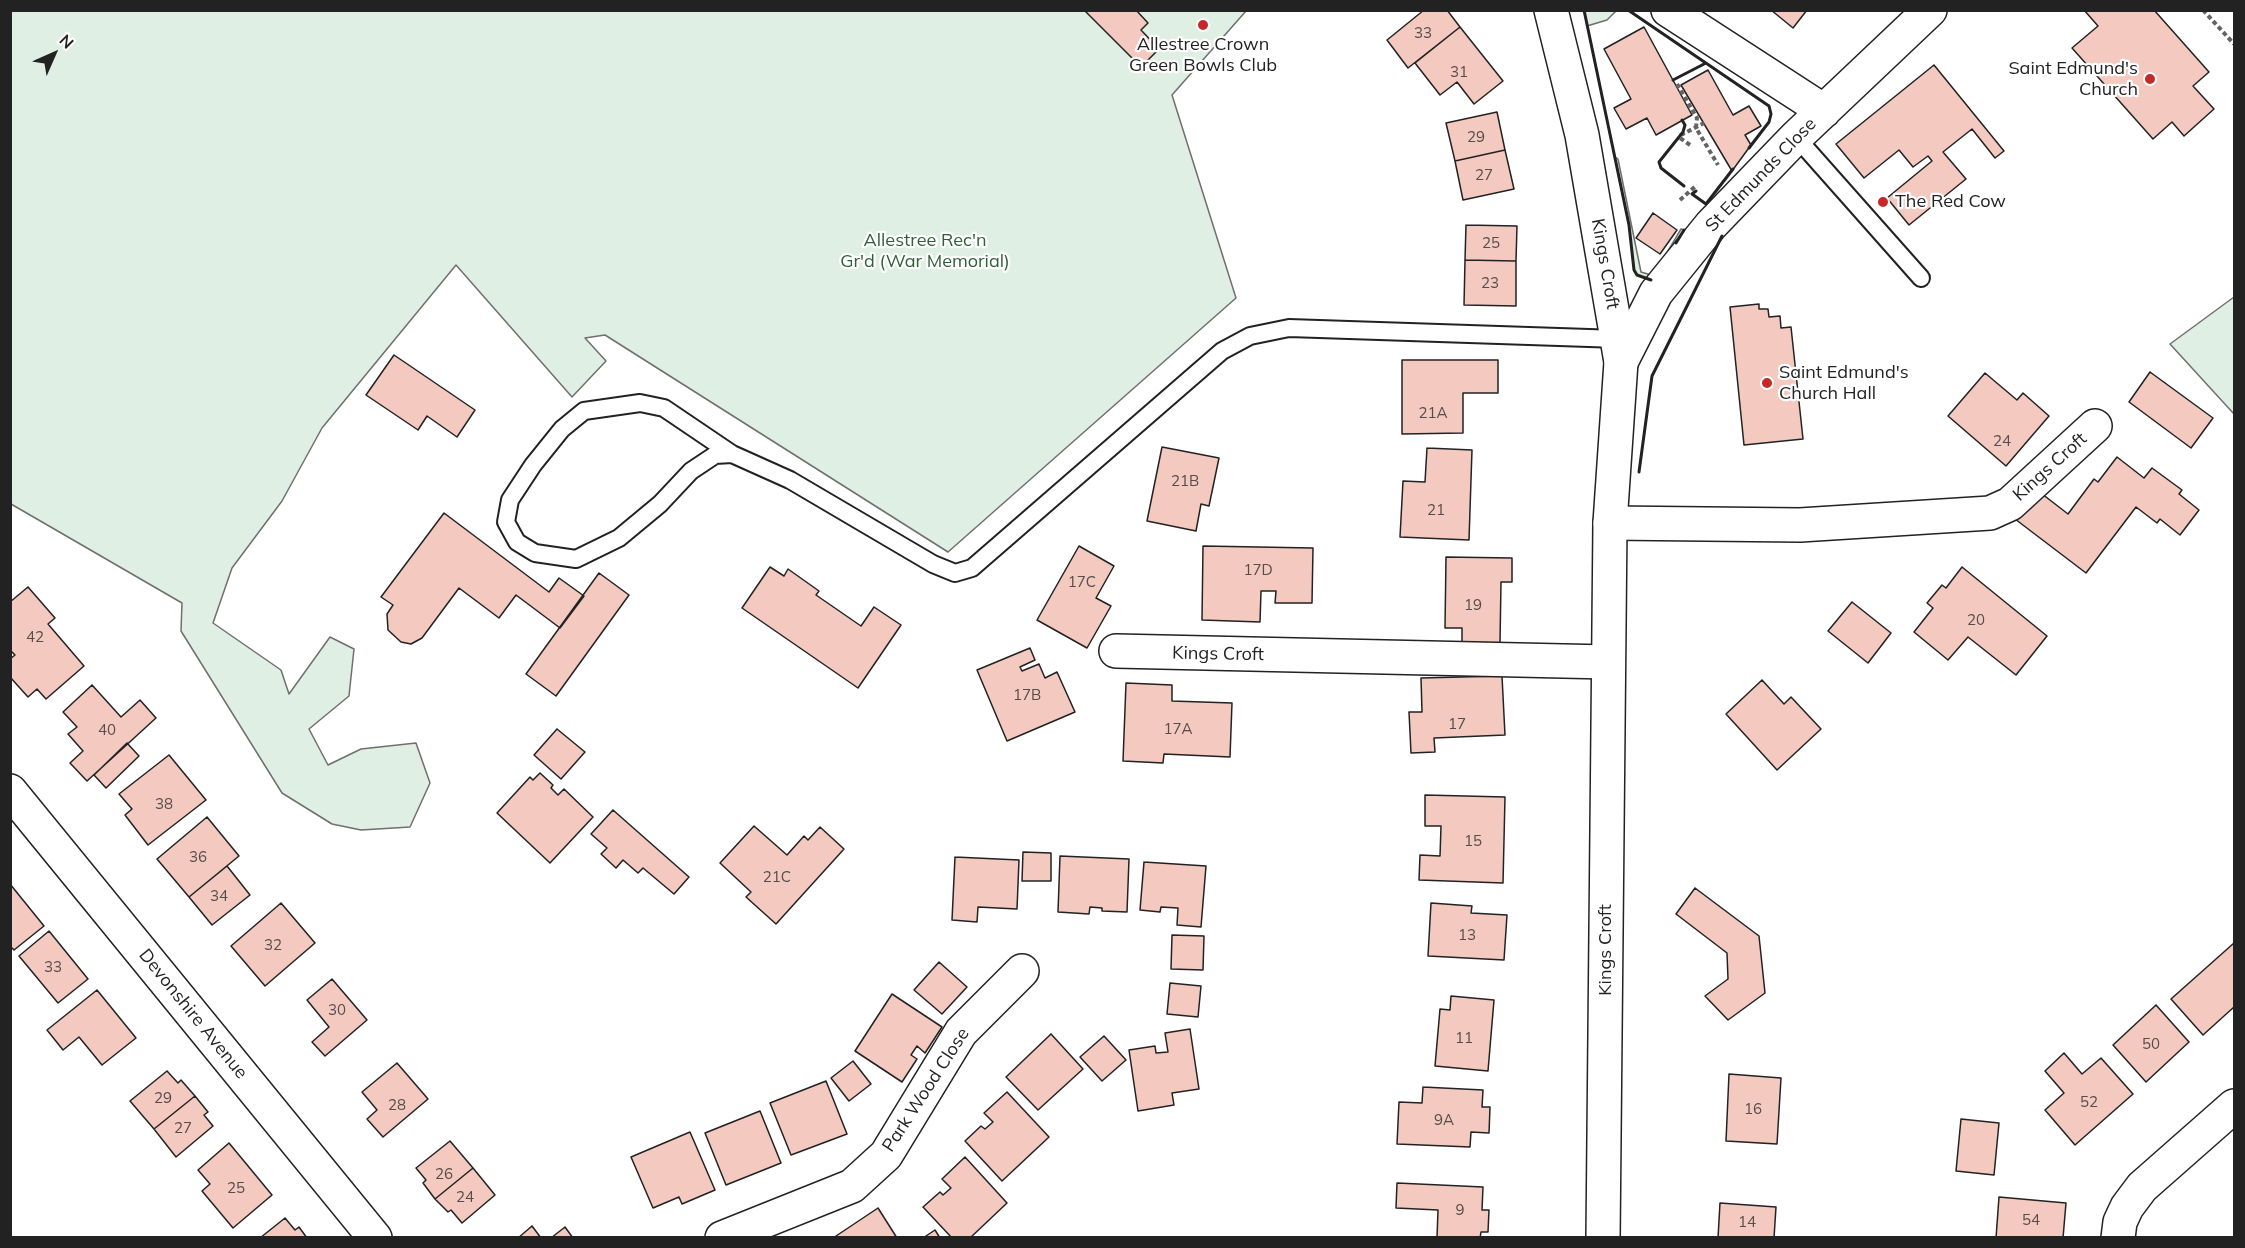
<!DOCTYPE html>
<style>
body{margin:0}
#map{position:relative;width:2245px;height:1248px;overflow:hidden;background:#fff;font-family:Mulish,sans-serif}
canvas{display:block}
.frame{position:absolute;inset:0;border:12px solid #222;pointer-events:none}
.north{position:absolute;left:24px;top:24px;width:60px;height:60px;-webkit-text-stroke:4px #fff;paint-order:stroke;rotate:45deg;font-size:16px;font-weight:700;line-height:24px;text-align:center;color:#222}
.north::after{content:'';display:block;margin:auto;width:21px;height:27px;background:#222;clip-path:polygon(50% 0,100% 100%,50% 72%,0 100%)}
</style>
<div id="map">
<canvas width="2245" height="1248"></canvas>
<div class="frame"></div>
<div class="north">N</div>
</div>
<script>
const ctx = document.querySelector('canvas').getContext('2d');
ctx.lineJoin = 'round';
function fillPath(path, color) { ctx.fillStyle = color; ctx.fill(path, 'evenodd'); }
const toPath = rows => new Path2D(rows.map(r => 'M' + r).join(''));
function strokePath(path, color, width, dash) { ctx.strokeStyle = color; ctx.lineWidth = width; ctx.lineCap = dash ? 'butt' : 'round'; ctx.setLineDash(dash || []); ctx.stroke(path); }
function write(font, color, halo, rows, align = 'center') {
  ctx.font = font + ' Mulish,sans-serif'; ctx.lineWidth = 4.5; ctx.setLineDash([]); ctx.textBaseline = 'middle'; ctx.strokeStyle = halo; ctx.fillStyle = color; for (const [text, x, y, turn = 0] of rows) {
    ctx.save(); ctx.translate(x, y); ctx.rotate((+turn || 0) * Math.PI / 180); ctx.textAlign = isNaN(turn) ? turn : align; if (halo) ctx.strokeText(text, 0, 0); ctx.fillText(text, 0, 0); ctx.restore();
  }
}
const green = toPath([
 [11,11,1246,11,1172,95,1236,298,948,552,605,335,585,338,606,361,572,397,456,265,322,428,282,501,232,568,213,623,281,670,289,694,330,637,354,649,349,696,309,729,328,765,361,749,416,743,430,783,410,827,361,830,332,824,282,793,181,631,182,603,11,504,11,11],
 [1584,11,1584,10,1616,11,1607,20,1587,26,1584,11],
 [1615,157,1618,159,1641,272,1651,275,1655,273,1681,229,1684,230,1657,275,1651,280,1637,275,1634,270,1629,225,1615,157],
 [2234,297,2234,414,2170,344,2234,297]
]);
fillPath(green, '#e0efe3');
strokePath(green, '#6f6f6f', 1.5);
const building = toPath([
 [1084,10,1136,10,1148,23,1141,30,1159,49,1141,67,1084,10],
 [1424,10,1447,10,1460,27,1408,68,1387,40,1424,10],
 [1771,10,1807,10,1793,28,1771,10],
 [2084,10,2154,10,2209,72,2193,86,2214,109,2184,136,2172,122,2153,139,2072,48,2098,26,2084,10],
 [1460,27,1503,81,1474,104,1457,82,1440,95,1415,63,1460,27],
 [1644,27,1692,115,1656,135,1647,118,1626,129,1614,108,1631,99,1604,49,1644,27],
 [1934,65,2004,151,1995,158,1972,129,1943,152,1966,179,1909,225,1887,198,1932,161,1928,156,1913,167,1899,150,1864,178,1836,144,1934,65],
 [1708,70,1733,115,1749,106,1761,126,1745,135,1751,145,1732,171,1681,85,1708,70],
 [1497,112,1505,150,1455,161,1446,123,1497,112],
 [1505,150,1514,189,1463,200,1455,161,1505,150],
 [1653,213,1677,230,1660,254,1636,238,1653,213],
 [1466,225,1517,226,1516,261,1465,260,1466,225],
 [1465,260,1516,261,1516,306,1464,305,1465,260],
 [1759,304,1759,309,1768,309,1769,317,1780,316,1781,328,1791,327,1803,439,1744,445,1730,307,1759,304],
 [394,355,475,410,457,437,427,416,418,430,366,395,394,355],
 [1402,360,1498,360,1498,393,1463,393,1463,433,1402,434,1402,360],
 [2150,372,2213,418,2191,448,2129,402,2150,372],
 [1985,373,2017,400,2023,393,2049,416,2006,466,1948,416,1985,373],
 [1162,447,1219,458,1209,506,1201,504,1196,531,1147,521,1162,447],
 [1427,448,1472,450,1469,540,1400,537,1403,481,1425,482,1427,448],
 [2117,457,2144,478,2152,468,2182,490,2179,494,2199,510,2180,535,2160,519,2157,523,2136,507,2086,573,2015,519,2037,490,2068,514,2094,479,2098,482,2117,457],
 [444,513,549,592,559,578,584,596,560,628,516,595,499,618,459,588,422,638,411,644,401,642,388,630,387,614,393,605,381,597,444,513],
 [1079,546,1114,566,1096,598,1111,606,1087,648,1037,620,1079,546],
 [1203,546,1313,548,1312,603,1275,603,1276,591,1261,591,1260,622,1202,620,1203,546],
 [1446,557,1512,558,1512,582,1501,582,1500,643,1462,643,1462,628,1445,628,1446,557],
 [770,567,784,576,788,569,819,591,816,595,861,626,874,607,901,625,858,688,742,608,770,567],
 [1962,567,2047,636,2016,675,1968,637,1948,660,1914,632,1933,608,1927,603,1942,585,1946,588,1962,567],
 [599,573,629,595,556,696,526,674,599,573],
 [28,587,55,618,48,624,84,666,46,699,37,689,28,697,10,677,10,659,15,655,10,650,10,602,28,587],
 [1852,602,1891,633,1868,663,1828,631,1852,602],
 [1030,648,1035,660,1020,667,1022,671,1039,664,1045,678,1057,672,1075,712,1007,741,977,670,1030,648],
 [1502,676,1505,735,1434,738,1435,752,1411,753,1409,712,1422,712,1421,678,1502,676],
 [1762,680,1784,704,1791,697,1821,729,1777,770,1726,714,1762,680],
 [1126,683,1172,685,1172,701,1232,703,1230,757,1164,754,1163,763,1123,761,1126,683],
 [92,685,121,717,140,700,156,718,87,781,70,763,83,751,68,734,77,727,63,712,92,685],
 [557,729,585,752,561,779,534,755,557,729],
 [127,743,139,756,106,788,94,775,127,743],
 [169,755,206,800,148,845,125,815,132,809,119,794,169,755],
 [540,773,553,785,551,788,558,795,564,789,593,817,550,863,497,813,530,777,533,780,540,773],
 [1425,795,1505,797,1503,883,1419,880,1420,855,1440,856,1441,826,1425,826,1425,795],
 [613,810,689,877,674,894,643,868,638,873,623,860,616,868,601,854,607,848,591,834,613,810],
 [207,817,239,856,189,897,157,859,207,817],
 [754,826,787,855,804,836,808,840,820,827,844,849,776,924,746,897,751,892,720,863,754,826],
 [1023,852,1051,853,1051,881,1022,881,1023,852],
 [1060,856,1129,859,1127,912,1102,911,1102,908,1090,907,1089,914,1058,912,1060,856],
 [955,857,1019,860,1017,909,978,907,977,922,952,920,955,857],
 [1144,862,1206,866,1201,927,1177,925,1178,908,1161,907,1160,912,1140,910,1144,862],
 [227,866,250,895,212,925,189,897,227,866],
 [10,884,44,926,14,950,10,946,10,884],
 [1695,888,1759,936,1765,993,1728,1020,1705,996,1728,979,1727,953,1676,914,1695,888],
 [281,903,315,943,265,986,231,946,281,903],
 [1431,903,1472,906,1471,913,1507,915,1504,960,1428,956,1431,903],
 [49,931,88,979,58,1003,19,956,49,931],
 [1172,935,1204,936,1203,970,1171,969,1172,935],
 [2234,943,2234,1007,2203,1035,2171,999,2234,943],
 [939,962,967,987,942,1014,914,990,939,962],
 [332,979,367,1020,325,1056,312,1042,329,1027,307,1000,332,979],
 [1170,983,1201,986,1198,1017,1167,1014,1170,983],
 [97,990,136,1038,102,1065,79,1037,63,1050,47,1030,97,990],
 [892,994,942,1027,925,1053,917,1046,911,1055,917,1059,902,1082,855,1051,892,994],
 [1451,996,1494,1000,1488,1071,1435,1066,1440,1009,1450,1010,1451,996],
 [2156,1005,2189,1042,2146,1082,2113,1045,2156,1005],
 [1190,1029,1199,1089,1172,1093,1174,1105,1138,1111,1129,1050,1155,1046,1156,1053,1168,1052,1165,1033,1190,1029],
 [1051,1034,1083,1069,1038,1110,1006,1077,1051,1034],
 [1104,1036,1126,1060,1102,1081,1080,1057,1104,1036],
 [2064,1053,2082,1074,2101,1058,2133,1094,2075,1145,2045,1110,2064,1093,2045,1071,2064,1053],
 [853,1061,871,1084,849,1101,831,1078,853,1061],
 [397,1063,428,1099,383,1137,367,1119,377,1110,362,1092,397,1063],
 [167,1071,178,1083,181,1080,195,1096,154,1129,130,1101,167,1071],
 [1729,1074,1781,1078,1777,1144,1726,1141,1729,1074],
 [826,1081,847,1134,791,1155,770,1103,826,1081],
 [1423,1087,1483,1090,1482,1107,1490,1107,1489,1133,1471,1132,1470,1147,1397,1144,1399,1102,1422,1103,1423,1087],
 [1007,1092,1049,1137,1002,1181,965,1141,981,1126,985,1129,993,1122,984,1113,1007,1092],
 [195,1096,208,1112,204,1115,213,1126,176,1157,154,1129,195,1096],
 [760,1111,781,1163,726,1185,705,1133,760,1111],
 [1961,1119,1999,1123,1994,1175,1956,1171,1961,1119],
 [690,1132,715,1190,682,1204,679,1197,653,1208,631,1157,690,1132],
 [450,1141,473,1168,435,1199,423,1183,426,1180,416,1168,450,1141],
 [229,1143,272,1195,233,1228,202,1191,210,1184,198,1170,229,1143],
 [965,1157,1007,1203,970,1238,952,1238,923,1207,940,1192,943,1195,951,1188,942,1179,965,1157],
 [473,1168,495,1195,462,1223,451,1210,448,1212,435,1199,473,1168],
 [1397,1183,1483,1187,1482,1210,1489,1210,1488,1232,1481,1232,1480,1238,1437,1238,1438,1210,1396,1208,1397,1183],
 [1999,1197,2066,1203,2063,1238,1996,1238,1999,1197],
 [1720,1203,1776,1207,1774,1238,1718,1238,1720,1203],
 [878,1208,897,1238,833,1238,878,1208],
 [285,1218,295,1230,299,1227,307,1238,260,1238,285,1218],
 [532,1226,541,1238,518,1238,532,1226],
 [565,1227,573,1238,551,1238,565,1227],
 [935,1230,940,1238,923,1238,935,1230]
]);
fillPath(building, '#f3c9c0');
strokePath(building, '#222', 1.5);
const lane = toPath([
 [1796,137,1921,278],
 [732,454,715,455,691,471,660,504,619,538,576,559,535,553,517,542,506,522,510,500,533,465,562,429,584,411,640,403,664,408,732,454,790,480,933,564,955,573,972,568,1222,351,1250,336,1289,328,1619,339]
]);
const street = toPath([
 [1668,10,1824,111],
 [1621,362,1656,293,1711,225,1796,137,1930,10],
 [1610,523,1800,525,1990,513,2010,504,2095,426],
 [1116,651,1608,662],
 [10,791,375,1238],
 [722,1238,852,1186,886,1155,961,1032,1022,971],
 [2118,1238,2120,1222,2127,1207,2142,1187,2234,1106]
]);
const secondary = toPath([
 [1551,10,1582,135,1621,362,1610,523,1603,1238]
]);
strokePath(lane, '#222', 20);
strokePath(street, '#222', 36);
strokePath(secondary, '#222', 36);
strokePath(toPath([
 [2203,10,2234,44],
 [1677,84,1697,118,1696,128,1718,165],
 [1690,145,1680,138,1681,135,1704,123],
 [1680,200,1697,185]
]), '#646464', 4, [4.5, 3]);
strokePath(lane, '#fff', 16);
strokePath(street, '#fff', 33);
strokePath(secondary, '#fff', 33);
strokePath(toPath([
 [1584,10,1629,225,1634,270,1637,275,1651,280],
 [1628,10,1769,106,1771,114,1769,122,1749,148],
 [1673,80,1706,63],
 [1682,120,1685,125,1683,132,1659,162,1661,168,1684,186],
 [1696,191,1692,194,1706,204,1733,169],
 [1676,243,1684,230],
 [1639,472,1652,376,1722,236]
]), '#222', 3);
for (const [x, y, r, color] of [
 [1203,25,6,"#c62828"],
 [2150,79,6,"#c62828"],
 [1883,202,6,"#c62828"],
 [1767,383,6,"#c62828"]
]) { const dot = new Path2D(); dot.arc(x, y, r, 0, 2 * Math.PI); ctx.fillStyle = color; ctx.fill(dot); strokePath(dot, '#fff', 2); }
write('15px', '#564c4a', null, [
 ["33",1423,33],
 ["31",1459,72],
 ["29",1476,137],
 ["27",1484,175],
 ["25",1491,243],
 ["23",1490,283],
 ["21A",1433,413],
 ["24",2002,441],
 ["21B",1185,481],
 ["21",1436,510],
 ["17D",1258,570],
 ["17C",1082,582],
 ["19",1473,605],
 ["20",1976,620],
 ["42",35,637],
 ["17B",1027,695],
 ["17",1457,724],
 ["17A",1178,729],
 ["40",107,730],
 ["38",164,804],
 ["15",1473,841],
 ["36",198,857],
 ["21C",777,877],
 ["34",219,896],
 ["13",1467,935],
 ["32",273,945],
 ["33",53,967],
 ["30",337,1010],
 ["11",1464,1038],
 ["50",2151,1044],
 ["29",163,1098],
 ["52",2089,1102],
 ["28",397,1105],
 ["16",1753,1109],
 ["9A",1444,1120],
 ["27",183,1128],
 ["26",444,1174],
 ["25",236,1188],
 ["24",465,1197],
 ["9",1460,1210],
 ["54",2031,1220],
 ["14",1747,1222]
]);
write('18px', '#222', '#fff', [
 ["Allestree Crown",1203,45,"center"],
 ["Green Bowls Club",1203,66,"center"],
 ["Saint Edmund's",2138,69,"right"],
 ["Church",2138,90,"right"],
 ["The Red Cow",1895,202],
 ["Saint Edmund's",1779,373],
 ["Church Hall",1779,394]
], 'left');
write('18px', '#222', '#fff', [
 ["St Edmunds Close",1761,175,-46],
 ["Kings Croft",1605,264,80],
 ["Kings Croft",2050,467,-42],
 ["Kings Croft",1218,654,1],
 ["Kings Croft",1606,950,-90],
 ["Devonshire Avenue",193,1014,51],
 ["Park Wood Close",926,1090,-57]
]);
write('18px', '#2f5e38', '#fff', [
 ["Allestree Rec'n",925,241],
 ["Gr'd (War Memorial)",925,262]
]);
</script>
